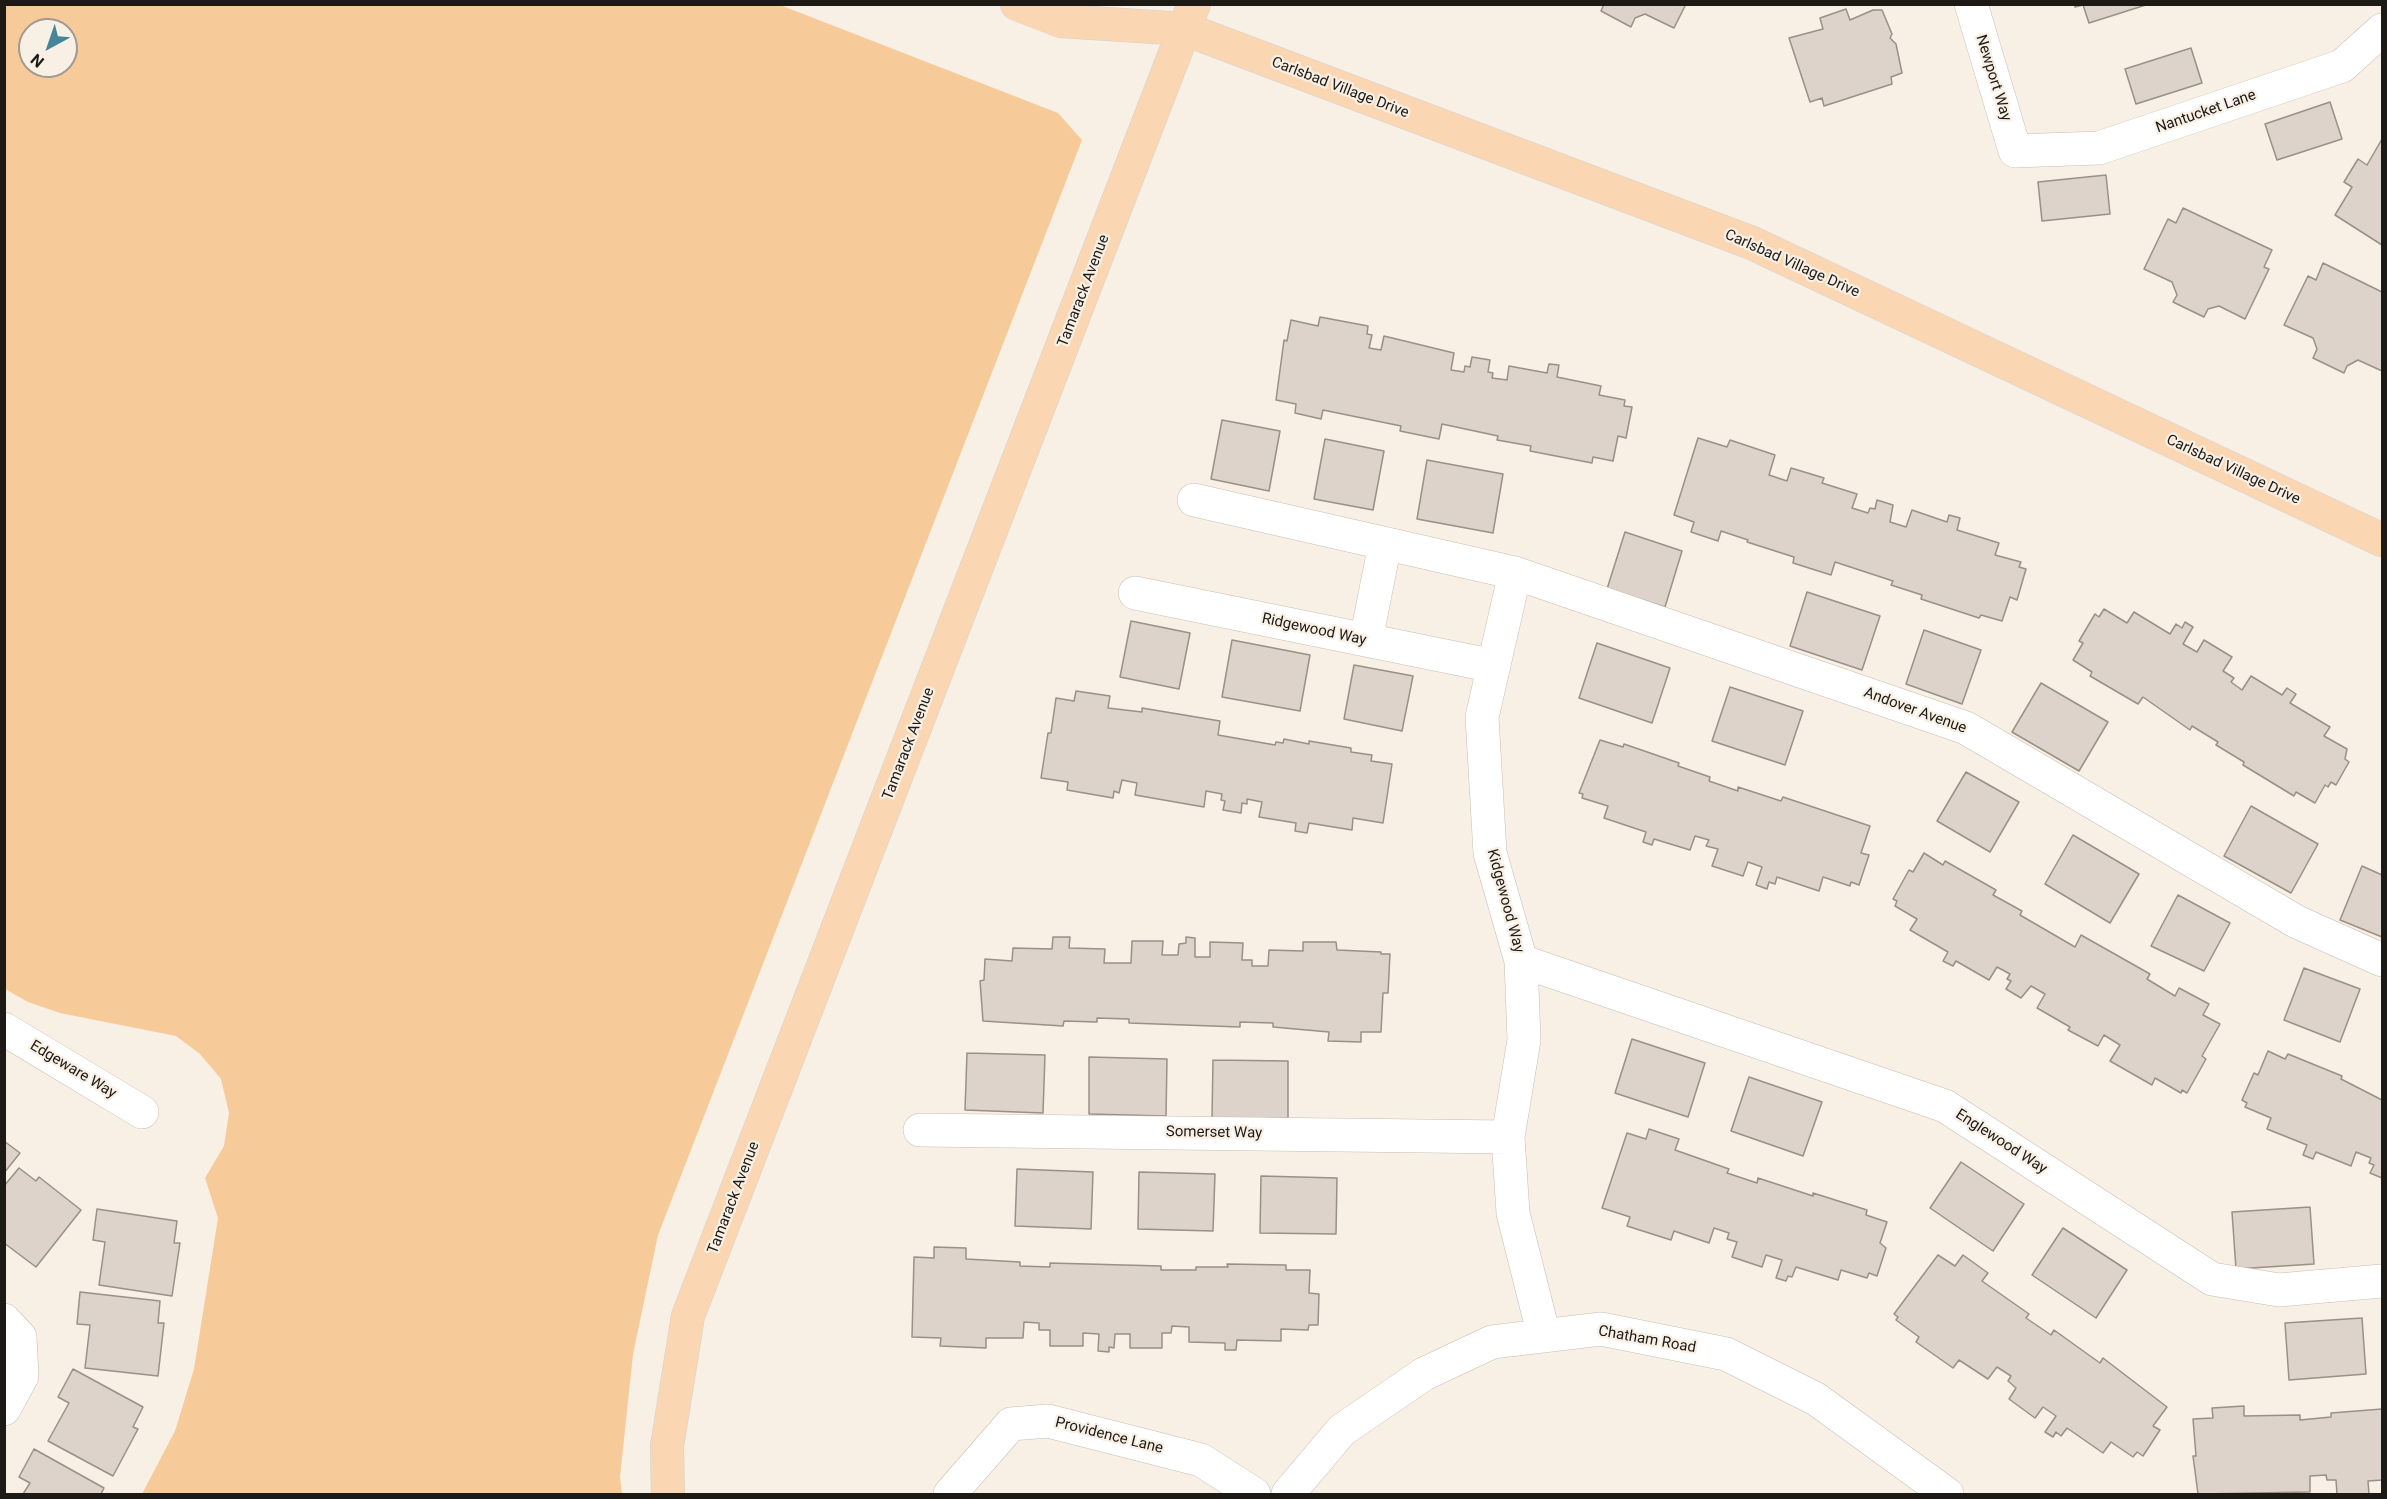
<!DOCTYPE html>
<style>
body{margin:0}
#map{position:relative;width:2387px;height:1499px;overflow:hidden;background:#f8efe5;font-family:Roboto,sans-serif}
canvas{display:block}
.frame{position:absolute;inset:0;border:6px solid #1d1a16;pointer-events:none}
.north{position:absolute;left:18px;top:18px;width:60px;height:60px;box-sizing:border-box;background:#f8efe5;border:2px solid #a09a92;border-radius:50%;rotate:220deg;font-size:16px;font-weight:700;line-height:24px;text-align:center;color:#1d1a16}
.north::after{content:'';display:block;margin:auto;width:21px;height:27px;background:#458799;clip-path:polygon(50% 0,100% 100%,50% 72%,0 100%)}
</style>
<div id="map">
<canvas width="2387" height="1499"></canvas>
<div class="frame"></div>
<div class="north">N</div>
</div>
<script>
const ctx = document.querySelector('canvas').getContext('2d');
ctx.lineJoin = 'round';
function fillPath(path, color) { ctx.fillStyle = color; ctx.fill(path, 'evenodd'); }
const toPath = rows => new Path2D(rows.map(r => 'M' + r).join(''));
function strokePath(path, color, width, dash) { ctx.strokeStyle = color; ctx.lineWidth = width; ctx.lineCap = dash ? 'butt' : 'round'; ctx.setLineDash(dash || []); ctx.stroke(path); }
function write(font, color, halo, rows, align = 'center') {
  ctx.font = font + ' Roboto,sans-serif'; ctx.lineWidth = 4.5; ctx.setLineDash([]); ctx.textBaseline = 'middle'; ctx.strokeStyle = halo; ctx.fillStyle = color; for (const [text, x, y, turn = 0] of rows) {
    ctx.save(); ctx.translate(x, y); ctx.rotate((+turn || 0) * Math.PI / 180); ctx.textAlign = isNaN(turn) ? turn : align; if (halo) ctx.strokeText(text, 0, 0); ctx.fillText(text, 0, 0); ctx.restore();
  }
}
fillPath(toPath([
 [4,5,780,5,1058,113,1082,140,658,1235,633,1354,620,1477,622,1494,142,1494,175,1431,194,1369,218,1218,205,1178,224,1146,229,1113,221,1079,200,1054,176,1036,60,1013,28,1002,5,989],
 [30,30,66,30,66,66,30,66]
]), '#f7ca9a');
const building = toPath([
 [1604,4,1686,4,1674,28,1645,14,1635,18,1631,27,1601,11,1604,4],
 [2075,4,2149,4,2089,23,2083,5,2075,7,2075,4],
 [1846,9,1850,20,1873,10,1882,10,1892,34,1890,38,1896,44,1902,73,1891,77,1892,84,1824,106,1822,98,1810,102,1789,38,1823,29,1820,18,1846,9],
 [2191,48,2202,83,2136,104,2125,69,2191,48],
 [2330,102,2342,139,2277,160,2265,124,2330,102],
 [2382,139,2382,245,2335,215,2352,187,2344,182,2358,159,2367,165,2382,139],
 [2106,175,2110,214,2042,221,2038,182,2106,175],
 [2183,208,2272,250,2264,267,2269,269,2245,319,2219,306,2208,309,2204,317,2173,302,2177,295,2172,282,2144,269,2168,219,2176,223,2183,208],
 [2323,263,2382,292,2382,371,2358,360,2347,366,2344,373,2313,358,2317,349,2313,338,2284,325,2308,276,2316,280,2323,263],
 [1320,317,1368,326,1367,334,1372,335,1369,348,1381,350,1384,336,1454,353,1451,370,1464,372,1465,366,1470,367,1472,357,1490,360,1488,372,1493,373,1492,378,1507,380,1509,366,1547,373,1549,364,1559,365,1557,377,1601,386,1599,395,1625,400,1624,406,1632,407,1626,438,1618,436,1613,461,1593,457,1592,463,1530,451,1531,446,1497,440,1498,436,1442,424,1439,439,1400,431,1401,426,1323,410,1321,419,1295,413,1296,404,1276,400,1284,340,1287,341,1291,320,1318,326,1320,317],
 [1222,420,1280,431,1269,491,1211,479,1222,420],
 [1698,438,1727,447,1730,440,1775,455,1769,475,1787,481,1791,468,1824,478,1822,483,1857,494,1852,508,1868,513,1870,508,1875,509,1877,500,1893,505,1890,522,1906,527,1912,510,1947,522,1949,515,1960,518,1957,530,1999,543,1995,555,2021,562,2019,567,2026,569,2017,600,2010,597,2002,621,1981,615,1979,618,1921,599,1922,595,1891,585,1893,581,1835,562,1831,575,1793,563,1794,557,1747,542,1748,540,1721,531,1718,541,1691,532,1694,522,1674,515,1698,438],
 [1325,439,1384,451,1373,510,1314,499,1325,439],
 [1427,460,1503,474,1493,533,1417,519,1427,460],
 [1625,532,1682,551,1665,607,1607,589,1625,532],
 [1807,592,1880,616,1862,670,1790,646,1807,592],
 [2104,609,2127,623,2134,612,2170,634,2176,624,2182,628,2185,622,2193,627,2183,644,2197,652,2204,640,2232,657,2223,671,2234,678,2231,682,2242,690,2251,676,2282,695,2287,688,2296,694,2290,703,2330,727,2324,736,2347,749,2345,759,2349,762,2336,785,2331,782,2328,787,2325,785,2315,803,2296,792,2294,796,2243,765,2244,762,2216,745,2218,742,2192,726,2190,730,2143,697,2138,704,2090,676,2092,672,2073,660,2083,643,2079,641,2095,614,2099,617,2104,609],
 [1131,621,1190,633,1179,689,1120,677,1131,621],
 [1924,630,1981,650,1962,704,1906,684,1924,630],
 [1232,640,1310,655,1300,711,1222,697,1232,640],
 [1597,643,1670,668,1652,723,1579,698,1597,643],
 [1354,665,1413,676,1402,731,1344,719,1354,665],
 [2041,683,2108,722,2079,771,2012,732,2041,683],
 [1730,687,1803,711,1785,765,1712,741,1730,687],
 [1076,691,1110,696,1108,708,1142,712,1142,708,1220,721,1218,735,1275,745,1276,742,1283,743,1284,739,1309,744,1309,741,1351,748,1351,752,1372,755,1371,761,1392,764,1383,823,1353,818,1352,830,1309,823,1307,833,1295,831,1296,823,1259,817,1262,802,1247,799,1247,804,1242,803,1241,813,1223,810,1225,801,1221,800,1222,794,1206,791,1204,807,1135,795,1137,783,1122,780,1119,793,1114,791,1113,798,1067,790,1068,782,1041,778,1048,733,1051,733,1056,698,1074,701,1076,691],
 [1600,740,1623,747,1624,744,1679,763,1678,766,1710,777,1709,781,1738,791,1738,787,1781,801,1783,797,1870,826,1861,853,1869,855,1859,885,1851,882,1850,886,1823,877,1819,891,1777,877,1775,884,1769,882,1767,889,1756,885,1762,867,1748,862,1743,876,1712,866,1718,849,1706,846,1709,840,1695,836,1690,850,1654,839,1652,845,1643,842,1646,832,1604,818,1608,806,1582,798,1583,794,1579,793,1600,740],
 [1966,772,2019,802,1990,852,1937,821,1966,772],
 [2251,806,2318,844,2291,893,2224,856,2251,806],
 [2073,835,2139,874,2110,923,2045,884,2073,835],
 [1924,853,1943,865,1945,861,1996,890,1993,895,2022,911,2020,915,2075,947,2081,935,2150,974,2147,979,2175,996,2179,988,2209,1004,2203,1015,2220,1024,2202,1056,2206,1059,2187,1093,2182,1090,2181,1093,2155,1078,2152,1085,2110,1061,2120,1045,2104,1035,2098,1046,2068,1030,2070,1027,2037,1008,2045,994,2031,986,2021,998,2006,989,2011,981,2007,979,2010,974,1997,967,1989,980,1956,961,1953,966,1943,961,1948,952,1910,930,1917,919,1895,906,1897,901,1893,899,1909,870,1913,872,1924,853],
 [2362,866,2382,875,2382,937,2340,920,2362,866],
 [2178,895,2230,923,2204,971,2151,946,2178,895],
 [1053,937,1070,937,1069,948,1105,949,1104,963,1131,963,1132,941,1163,941,1162,955,1178,955,1179,944,1186,943,1186,937,1195,938,1195,957,1210,957,1210,942,1243,943,1242,960,1252,960,1252,966,1268,966,1269,950,1303,951,1303,942,1336,942,1337,950,1381,952,1381,954,1390,954,1388,993,1383,993,1381,1032,1361,1032,1361,1042,1328,1041,1329,1032,1273,1027,1273,1023,1240,1022,1240,1027,1129,1023,1129,1019,1097,1018,1097,1022,1064,1021,1063,1026,983,1021,980,981,984,980,985,959,1012,961,1013,948,1052,949,1053,937],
 [2304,968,2360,989,2340,1042,2284,1020,2304,968],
 [1632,1039,1705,1063,1688,1117,1615,1093,1632,1039],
 [2268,1051,2285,1059,2288,1054,2342,1076,2341,1079,2382,1100,2382,1178,2370,1173,2374,1165,2369,1163,2371,1158,2356,1152,2351,1166,2316,1152,2313,1159,2303,1155,2307,1145,2267,1129,2271,1118,2245,1107,2247,1103,2242,1100,2254,1073,2258,1075,2268,1051],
 [967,1053,1045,1055,1043,1113,965,1110,967,1053],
 [1089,1057,1167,1059,1166,1116,1089,1114,1089,1057],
 [1213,1060,1288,1061,1288,1118,1212,1118,1213,1060],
 [1749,1077,1822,1102,1803,1156,1731,1131,1749,1077],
 [1649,1129,1679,1139,1675,1150,1729,1169,1727,1173,1757,1183,1758,1178,1813,1196,1813,1193,1867,1210,1866,1215,1887,1222,1880,1243,1886,1248,1877,1276,1869,1273,1867,1278,1841,1270,1838,1280,1796,1267,1792,1277,1788,1276,1786,1281,1776,1278,1782,1260,1766,1255,1762,1267,1732,1257,1737,1242,1727,1239,1729,1233,1714,1228,1709,1243,1674,1231,1671,1240,1627,1226,1630,1217,1602,1208,1627,1133,1646,1139,1649,1129],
 [4,1141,20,1153,4,1173,4,1141],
 [1961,1162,2024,1204,1993,1251,1930,1208,1961,1162],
 [19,1168,36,1181,39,1177,81,1210,36,1267,4,1243,4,1186,19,1168],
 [1017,1169,1093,1172,1091,1229,1015,1226,1017,1169],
 [1139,1172,1215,1174,1213,1231,1138,1229,1139,1172],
 [1261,1176,1337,1178,1336,1234,1260,1233,1261,1176],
 [2310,1207,2314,1264,2236,1269,2232,1212,2310,1207],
 [97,1209,177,1221,174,1243,180,1243,172,1296,99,1285,105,1242,93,1240,97,1209],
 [2063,1228,2127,1270,2096,1318,2032,1275,2063,1228],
 [934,1247,966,1248,966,1259,1020,1262,1020,1266,1050,1267,1050,1263,1161,1266,1161,1270,1196,1270,1196,1267,1228,1267,1227,1264,1286,1265,1286,1270,1310,1270,1309,1293,1319,1294,1318,1325,1309,1325,1308,1330,1281,1329,1281,1341,1237,1340,1236,1350,1225,1350,1225,1343,1189,1342,1189,1327,1172,1326,1171,1333,1162,1333,1162,1348,1130,1348,1130,1334,1115,1334,1114,1348,1109,1347,1109,1352,1098,1351,1099,1334,1083,1333,1083,1346,1050,1346,1050,1330,1039,1330,1039,1323,1024,1322,1023,1338,986,1338,986,1348,940,1346,941,1338,912,1337,914,1257,934,1258,934,1247],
 [1938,1255,1955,1266,1963,1255,1988,1273,1982,1281,2029,1314,2026,1318,2051,1335,2054,1330,2100,1363,2103,1358,2167,1407,2153,1426,2160,1430,2143,1456,2137,1452,2133,1457,2111,1442,2103,1453,2067,1428,2061,1436,2056,1432,2053,1437,2045,1432,2056,1416,2043,1407,2035,1418,2009,1399,2016,1388,2008,1381,2011,1376,1997,1367,1988,1379,1959,1360,1953,1368,1916,1342,1919,1337,1896,1320,1898,1317,1894,1314,1938,1255],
 [80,1292,160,1301,158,1323,164,1323,158,1376,85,1368,90,1325,77,1324,80,1292],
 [2362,1318,2366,1374,2289,1380,2285,1323,2362,1318],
 [73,1369,143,1407,133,1427,138,1429,113,1476,48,1441,69,1403,58,1397,73,1369],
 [2244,1406,2244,1416,2300,1415,2300,1420,2331,1417,2331,1413,2382,1409,2382,1480,2368,1481,2369,1494,2337,1494,2336,1480,2327,1480,2326,1475,2310,1476,2310,1492,2198,1494,2193,1456,2196,1456,2193,1419,2213,1418,2212,1408,2244,1406],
 [34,1449,104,1488,101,1494,23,1494,30,1483,19,1477,34,1449]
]);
fillPath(building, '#ddd3ca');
strokePath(building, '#999087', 1.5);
const minor = toPath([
 [1971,4,2015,151,2099,148,2342,66,2382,30],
 [1194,500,1515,573,1966,728,2297,922,2382,960],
 [1515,573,1482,717,1490,853,1521,961,1524,1040,1508,1137,1513,1213,1544,1336],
 [1135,593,1494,666],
 [1366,640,1385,544],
 [1521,961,1945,1106,2212,1279,2279,1290,2382,1281],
 [4,1029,142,1112],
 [920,1130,1508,1137],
 [4,1320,20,1337,22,1376,4,1409],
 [950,1494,1011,1424,1048,1421,1201,1460,1254,1494],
 [1288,1494,1342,1430,1424,1374,1492,1342,1601,1329,1726,1354,1816,1399,1947,1494]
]);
const major = toPath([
 [1017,4,1061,21,1185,29,1752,243,2382,540],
 [668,1494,667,1446,688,1316,1194,4]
]);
strokePath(minor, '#c7beb4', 34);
strokePath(major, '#d2d1d0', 34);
strokePath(minor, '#fff', 33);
strokePath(major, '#fad7b2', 33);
write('15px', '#1d1a16', '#f8efe5', [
 ["Newport Way",1993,78,73],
 ["Carlsbad Village Drive",1340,88,21],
 ["Nantucket Lane",2206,112,-19],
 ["Carlsbad Village Drive",1792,264,24],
 ["Tamarack Avenue",1084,291,-69],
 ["Carlsbad Village Drive",2233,470,25],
 ["Ridgewood Way",1314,630,12],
 ["Andover Avenue",1915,711,20],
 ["Tamarack Avenue",909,744,-69],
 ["Kidgewood Way",1505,901,75],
 ["Edgeware Way",73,1070,31],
 ["Somerset Way",1214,1133,1],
 ["Englewood Way",2001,1142,33],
 ["Tamarack Avenue",734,1198,-69],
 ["Chatham Road",1647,1340,10],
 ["Providence Lane",1109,1436,14]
]);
</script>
